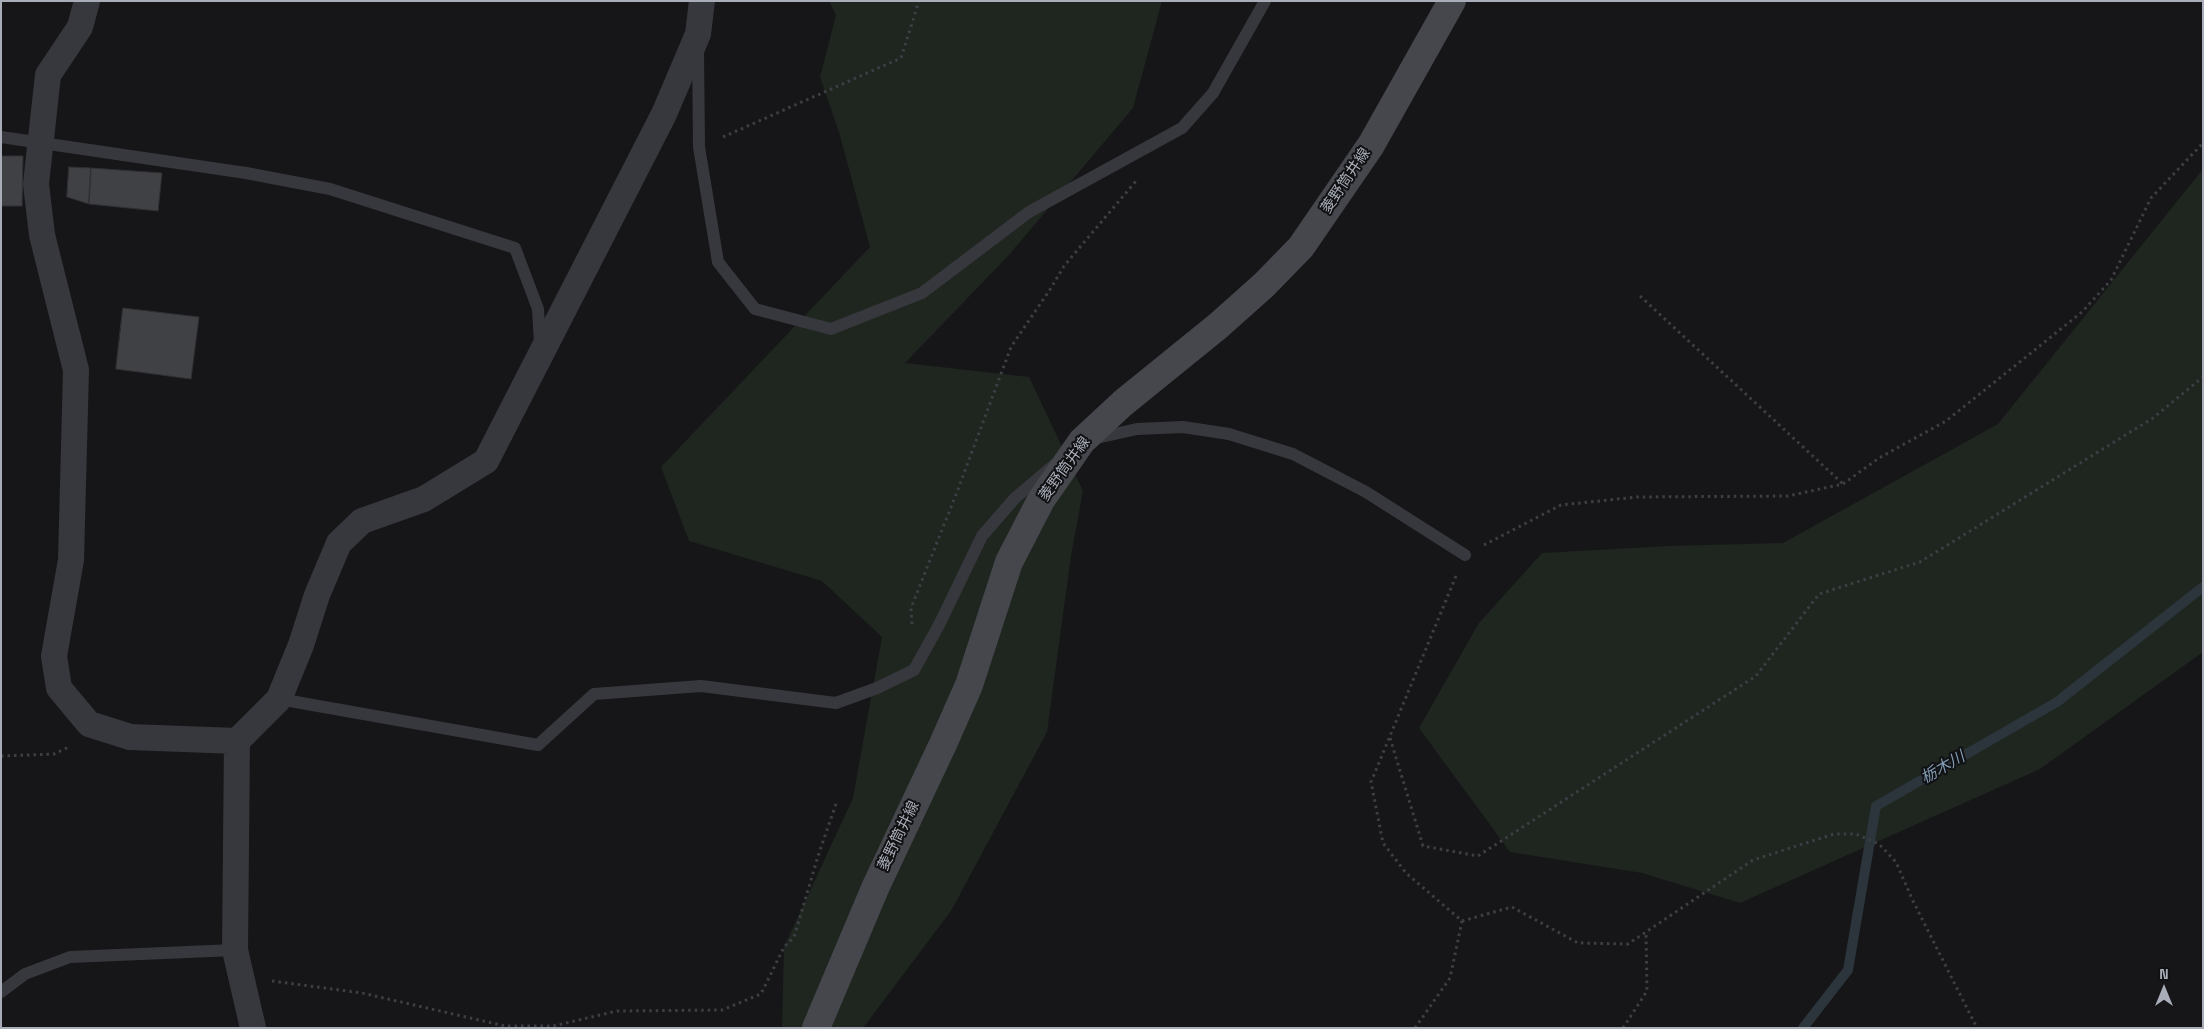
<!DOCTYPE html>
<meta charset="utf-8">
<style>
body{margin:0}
#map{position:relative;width:2204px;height:1029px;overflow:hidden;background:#161618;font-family:"Space Grotesk",sans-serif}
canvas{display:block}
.frame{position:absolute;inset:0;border:2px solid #a8adb8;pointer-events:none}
.north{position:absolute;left:2139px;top:964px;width:50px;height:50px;-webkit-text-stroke:4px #111113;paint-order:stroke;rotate:0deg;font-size:14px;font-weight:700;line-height:20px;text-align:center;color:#a8adb8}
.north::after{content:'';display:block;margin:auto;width:18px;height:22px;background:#a8adb8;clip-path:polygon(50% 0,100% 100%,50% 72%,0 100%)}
</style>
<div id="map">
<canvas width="2204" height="1029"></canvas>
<div class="frame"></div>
<div class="north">N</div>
</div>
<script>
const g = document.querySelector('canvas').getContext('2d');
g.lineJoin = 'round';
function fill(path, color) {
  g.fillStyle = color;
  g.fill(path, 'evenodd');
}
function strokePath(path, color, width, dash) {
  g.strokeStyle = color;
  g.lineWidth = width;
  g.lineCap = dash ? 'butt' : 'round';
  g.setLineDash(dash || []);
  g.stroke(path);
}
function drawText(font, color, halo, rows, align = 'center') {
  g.font = font + ' "Space Grotesk","Noto Sans JP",sans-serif';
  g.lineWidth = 4;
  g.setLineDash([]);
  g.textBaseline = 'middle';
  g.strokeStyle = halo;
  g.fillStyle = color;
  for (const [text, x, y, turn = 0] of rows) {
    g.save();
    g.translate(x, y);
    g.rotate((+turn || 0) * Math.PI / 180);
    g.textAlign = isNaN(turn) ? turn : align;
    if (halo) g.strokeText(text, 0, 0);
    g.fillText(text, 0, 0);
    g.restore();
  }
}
fill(new Path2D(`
 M 829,1 L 1162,1 L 1133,108 L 1008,256 L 905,363 L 1029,377 L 1083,491 L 1071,556 L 1047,732 L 951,911 L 863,1028 L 782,1028 L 784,947 L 853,798 L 882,637 L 822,581 L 689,541 L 661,467 L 870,247 L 839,132 L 820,77 L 836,15 Z
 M 2203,169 L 2203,652 L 2040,769 L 1740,903 L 1642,873 L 1510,852 L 1419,728 L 1479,623 L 1542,553 L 1668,546 L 1783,543 L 1998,424 Z`), '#1e261f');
strokePath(new Path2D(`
 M 1803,1028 L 1848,970 L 1876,806 L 2057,702 L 2203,587`), '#2c353c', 10);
const building = new Path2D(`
 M 1,156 L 23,156 L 22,206 L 1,206 Z
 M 69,167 L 91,168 L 89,204 L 67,197 Z
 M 91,168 L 162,173 L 158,211 L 89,204 Z
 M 123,308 L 199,317 L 191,379 L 116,369 Z`);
fill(building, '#404145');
strokePath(building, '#303034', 1);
strokePath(new Path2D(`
 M 723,137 L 901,58 L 919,1
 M 1640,296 L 1843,484
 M 1484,545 L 1561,505 L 1637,497 L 1788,496 L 1843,484 L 1879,458 L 1946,421 L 2082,312 L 2111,280 L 2151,198 L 2203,143
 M 1456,576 L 1371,782 L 1383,843 L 1406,873 L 1462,921
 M 912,624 L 911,608 L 957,492 L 1011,347 L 1051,288 L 1064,266 L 1136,181
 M 1390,738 L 1423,846 L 1478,856 L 1756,676 L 1819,594 L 1920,562 L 2153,418 L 2203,377
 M 1,756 L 54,754 L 69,747
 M 1462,921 L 1512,907 L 1578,943 L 1628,944 L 1753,860 L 1834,834 L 1856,834 L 1879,844 L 1896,862 L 1913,901 L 1977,1028
 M 272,981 L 362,993 L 505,1026 L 553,1026 L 617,1011 L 722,1010 L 761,994 L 784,947 L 794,937 L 819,853 L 836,804
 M 1415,1028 L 1450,978 L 1462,921
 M 1623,1028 L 1647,991 L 1646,933`), '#3d3f44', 3, [2.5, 4]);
strokePath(new Path2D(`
 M 698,51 L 699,147 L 718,262 L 755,309 L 831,329 L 922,293 L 1029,212 L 1182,128 L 1213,93 L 1265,1
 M 1,137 L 246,173 L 330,189 L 515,248 L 538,309 L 540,344
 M 1092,439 L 1137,429 L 1183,427 L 1229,434 L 1293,454 L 1366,492 L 1465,555
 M 279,699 L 538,745 L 594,694 L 701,686 L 836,703 L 877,688 L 914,670 L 939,625 L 982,536 L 1015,498 L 1054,465
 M 1,992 L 25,974 L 70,957 L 235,950`), '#37383d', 12);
strokePath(new Path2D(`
 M 87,1 L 80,27 L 48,75 L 36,184 L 42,235 L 76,370 L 71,560 L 54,656 L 59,688 L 89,724 L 130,737 L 237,741
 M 253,1028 L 235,950 L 237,741 L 279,699 L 301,645 L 317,595 L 339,543 L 362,521 L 424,499 L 486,461 L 664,114 L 698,34 L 702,1`), '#37383d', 26);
strokePath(new Path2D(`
 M 816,1028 L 876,886 L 943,744 L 969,685 L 1009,562 L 1041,500 L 1082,441 L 1123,403 L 1218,326 L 1264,285 L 1301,247 L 1371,145 L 1452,1`), '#45474d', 28);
drawText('15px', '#a8adb8', '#111113', [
 ["菱野筒井線",1346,181,-56],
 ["菱野筒井線",1065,469,-54],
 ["菱野筒井線",899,836,-64]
]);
drawText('italic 16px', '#7f9bb3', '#111113', [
 ["栃木川",1943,768,-30]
]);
</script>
